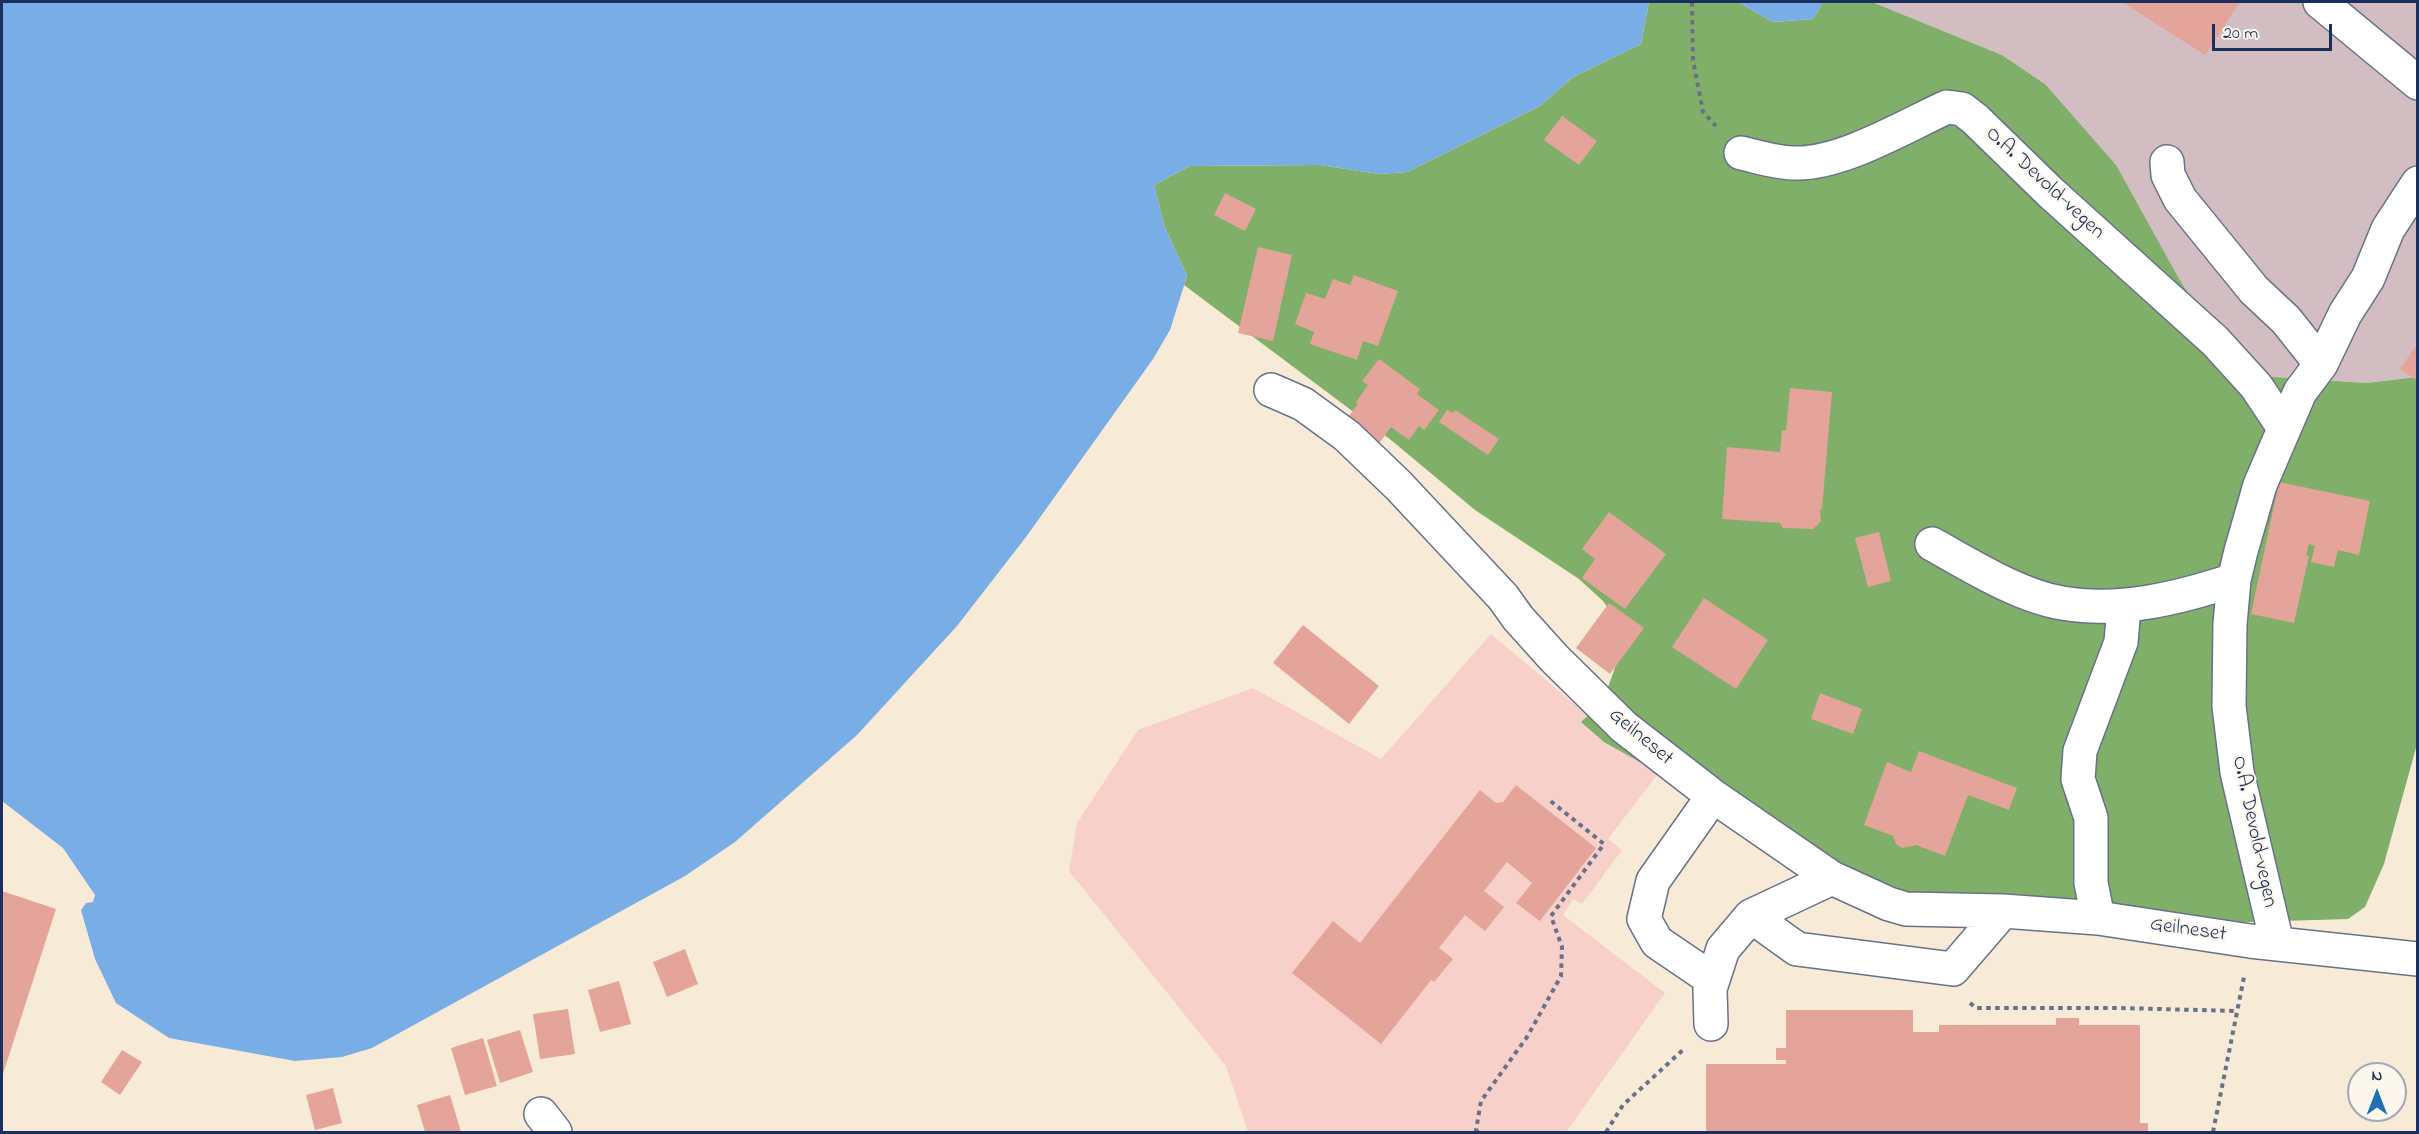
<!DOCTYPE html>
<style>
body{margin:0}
#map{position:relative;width:2419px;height:1134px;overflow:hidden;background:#f7ebd7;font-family:"Indie Flower",sans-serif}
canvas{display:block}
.frame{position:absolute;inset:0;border:3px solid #1b2f5e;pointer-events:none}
.north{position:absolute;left:2347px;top:1062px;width:60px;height:60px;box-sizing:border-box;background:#fbf7ec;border:2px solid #a1a7b3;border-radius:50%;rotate:0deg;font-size:16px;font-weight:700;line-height:24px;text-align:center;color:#1b2f5e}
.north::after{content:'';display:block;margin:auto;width:21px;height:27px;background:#1f6fb2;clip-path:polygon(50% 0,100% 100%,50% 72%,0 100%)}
.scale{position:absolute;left:2212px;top:24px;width:120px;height:27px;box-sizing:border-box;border:3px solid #1b2f5e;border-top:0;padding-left:8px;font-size:18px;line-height:21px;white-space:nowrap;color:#1b2f5e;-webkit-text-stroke:4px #fbf7ec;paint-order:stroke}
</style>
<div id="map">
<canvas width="2419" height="1134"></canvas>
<div class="frame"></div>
<div class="north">N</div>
<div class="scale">20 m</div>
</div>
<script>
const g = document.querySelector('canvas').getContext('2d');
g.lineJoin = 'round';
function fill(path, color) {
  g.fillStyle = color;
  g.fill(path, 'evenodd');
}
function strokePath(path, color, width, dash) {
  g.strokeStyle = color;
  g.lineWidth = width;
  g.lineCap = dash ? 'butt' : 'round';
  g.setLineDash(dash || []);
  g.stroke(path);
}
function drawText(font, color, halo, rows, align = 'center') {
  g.font = font + ' "Indie Flower",sans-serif';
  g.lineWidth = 4.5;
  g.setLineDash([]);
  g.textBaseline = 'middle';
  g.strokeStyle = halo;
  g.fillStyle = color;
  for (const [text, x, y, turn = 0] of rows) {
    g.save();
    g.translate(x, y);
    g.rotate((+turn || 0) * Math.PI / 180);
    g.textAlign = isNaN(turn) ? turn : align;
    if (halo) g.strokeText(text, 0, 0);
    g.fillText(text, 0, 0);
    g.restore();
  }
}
fill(new Path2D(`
 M 1491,634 L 1658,774 L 1608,839 L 1622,850 L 1582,904 L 1573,899 L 1563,915 L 1665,993 L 1566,1132 L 1248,1132 L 1226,1066 L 1069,871 L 1077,823 L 1138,730 L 1253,688 L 1381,759 Z`), '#f7d0ca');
fill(new Path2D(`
 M 1872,2 L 2417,2 L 2417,377 L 2367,383 L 2259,376 L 2211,329 L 2178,277 L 2045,84 L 2002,55 Z`), '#d2bec2');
fill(new Path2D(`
 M 1649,2 L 1738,2 L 1773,22 L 1813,19 L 1823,2 L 1872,2 L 2002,55 L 2045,84 L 2116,165 L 2178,277 L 2211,329 L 2259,376 L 2367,383 L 2417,377 L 2417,744 L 2384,864 L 2365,907 L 2348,919 L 2147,925 L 1895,905 L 1604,742 L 1581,722 L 1603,701 L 1621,651 L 1621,626 L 1603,601 L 1579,579 L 1475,510 L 1391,440 L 1184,285 L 1187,276 L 1164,225 L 1154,185 L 1190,166 L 1320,165 L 1379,174 L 1407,172 L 1540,106 L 1573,77 L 1641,44 Z`), '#7faf68');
fill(new Path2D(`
 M 2,2 L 1649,2 L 1641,44 L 1573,77 L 1540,106 L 1407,172 L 1379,174 L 1320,165 L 1190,166 L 1154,185 L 1164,225 L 1187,276 L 1170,330 L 1153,359 L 1026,537 L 957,626 L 857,735 L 735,842 L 685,876 L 372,1048 L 342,1057 L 295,1061 L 169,1038 L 116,1003 L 95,959 L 81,910 L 86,903 L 93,902 L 95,895 L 63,848 L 2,801 Z
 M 1738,2 L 1823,2 L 1813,19 L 1773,22 Z`), '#79ade6');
fill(new Path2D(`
 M 2122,2 L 2240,2 L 2205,55 Z
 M 1562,116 L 1597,141 L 1579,165 L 1544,140 Z
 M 1225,193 L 1256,209 L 1245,231 L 1214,215 Z
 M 1258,247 L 1292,255 L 1273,341 L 1238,333 Z
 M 1354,275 L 1398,291 L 1378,346 L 1363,341 L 1357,360 L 1310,344 L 1314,332 L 1295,324 L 1306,293 L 1325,299 L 1333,279 L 1350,285 Z
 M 2418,343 L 2418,381 L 2400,369 Z
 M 1379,359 L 1420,389 L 1417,394 L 1439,410 L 1424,430 L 1419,426 L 1409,440 L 1391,427 L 1378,445 L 1349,416 L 1358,404 L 1356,402 L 1368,385 L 1362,381 Z
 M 1790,388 L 1832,392 L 1822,509 L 1820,509 L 1821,521 L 1813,529 L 1783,528 L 1780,523 L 1722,519 L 1727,447 L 1780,452 L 1782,430 L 1786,431 Z
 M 1447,410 L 1453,413 L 1455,410 L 1499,439 L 1488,455 L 1439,422 Z
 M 2279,482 L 2370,501 L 2359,555 L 2338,550 L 2334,567 L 2311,562 L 2315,546 L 2309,544 L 2306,555 L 2309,556 L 2294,623 L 2251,614 Z
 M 1609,512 L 1666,554 L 1625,609 L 1582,578 L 1595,559 L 1582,549 Z
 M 1879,532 L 1891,581 L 1868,587 L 1855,538 Z
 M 1704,598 L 1768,640 L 1736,689 L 1672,647 Z
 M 1609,603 L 1644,628 L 1610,674 L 1576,648 Z
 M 1303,625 L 1379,686 L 1349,724 L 1273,663 Z
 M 1820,693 L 1862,709 L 1853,734 L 1811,719 Z
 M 1919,751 L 2017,788 L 2009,810 L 1968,795 L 1945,856 L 1916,845 L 1902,848 L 1896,844 L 1893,836 L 1864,825 L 1887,762 L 1911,772 Z
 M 1516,785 L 1596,848 L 1540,921 L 1516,903 L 1532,883 L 1507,862 L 1484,891 L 1504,907 L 1485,931 L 1465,915 L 1439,948 L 1453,959 L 1434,982 L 1431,980 L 1381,1044 L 1292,973 L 1333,921 L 1360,943 L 1480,790 L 1496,803 L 1503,802 Z
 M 2,891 L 56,909 L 2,1077 Z
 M 685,949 L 698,984 L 667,997 L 653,962 Z
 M 619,981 L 631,1024 L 600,1032 L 588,990 Z
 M 568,1009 L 575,1054 L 540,1059 L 533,1014 Z
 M 1786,1010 L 1913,1010 L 1913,1032 L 1939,1032 L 1939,1025 L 2056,1025 L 2056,1018 L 2079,1018 L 2079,1025 L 2140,1025 L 2140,1123 L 2148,1123 L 2148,1132 L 1706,1132 L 1706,1064 L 1786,1064 L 1786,1060 L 1776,1060 L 1776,1048 L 1786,1048 Z
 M 520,1030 L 533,1072 L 500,1083 L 487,1040 Z
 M 483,1038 L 497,1086 L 465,1095 L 451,1048 Z
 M 122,1050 L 142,1062 L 120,1095 L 101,1082 Z
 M 333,1088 L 342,1123 L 315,1130 L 306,1095 Z
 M 450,1095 L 461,1132 L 425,1132 L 417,1105 Z`), '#e5a499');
const minor = new Path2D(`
 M 2320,2 L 2418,83
 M 1741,153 C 1759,157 1777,163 1796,163 C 1842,164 1905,126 1947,107 L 1962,109 L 1975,119 L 2050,192 L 2215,341 L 2256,386 L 2284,428
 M 2167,162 L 2168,175 L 2180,199 L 2254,290 L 2286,320 L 2321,364 L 2300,392 L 2260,485 L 2241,551 L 2234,580 L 2230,624 L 2229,706 L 2237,772 L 2277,943
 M 2321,364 L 2345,314 L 2368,278 L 2388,229 L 2418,183
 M 1271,390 L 1303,404 L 1347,436 L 1399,486 L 1503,597 L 1518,618 L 1554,658 L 1624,727 L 1713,796 L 1832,878 L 1889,904 L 1906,909 L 2003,911 L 2098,918 L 2250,941 L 2418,959
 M 1932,544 C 1970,565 2019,596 2062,603 C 2120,613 2179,598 2234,580
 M 1713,796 L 1653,881 L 1644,919 L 1657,942 L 1713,980
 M 1751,916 L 1797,949 L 1953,969 L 2003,911
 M 2098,918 L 2091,883 L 2091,818 L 2078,779 L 2080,751 L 2121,642 L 2124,607
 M 1711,1024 L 1710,989 L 1723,949 L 1751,916 L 1832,878
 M 541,1114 L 555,1132`);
strokePath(minor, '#687188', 36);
strokePath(new Path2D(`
 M 1692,2 L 1693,60 L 1703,112 L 1716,126
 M 1970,1003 L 1976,1008 L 2119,1008 L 2238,1011
 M 1478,1132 L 1476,1130 L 1481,1101 L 1527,1037 L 1561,976 L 1562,947 L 1551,916 L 1604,844 L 1548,799
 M 1606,1132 L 1623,1105 L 1685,1048
 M 2213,1132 L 2244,977`), '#687188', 4, [4.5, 4.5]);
strokePath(minor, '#fff', 33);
drawText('21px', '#1b2f5e', '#fbf7ec', [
 ["O.A. Devold-vegen",2044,184,43],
 ["Geilneset",1640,738,40],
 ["O.A. Devold-vegen",2253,832,78],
 ["Geilneset",2188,931,8]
]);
</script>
